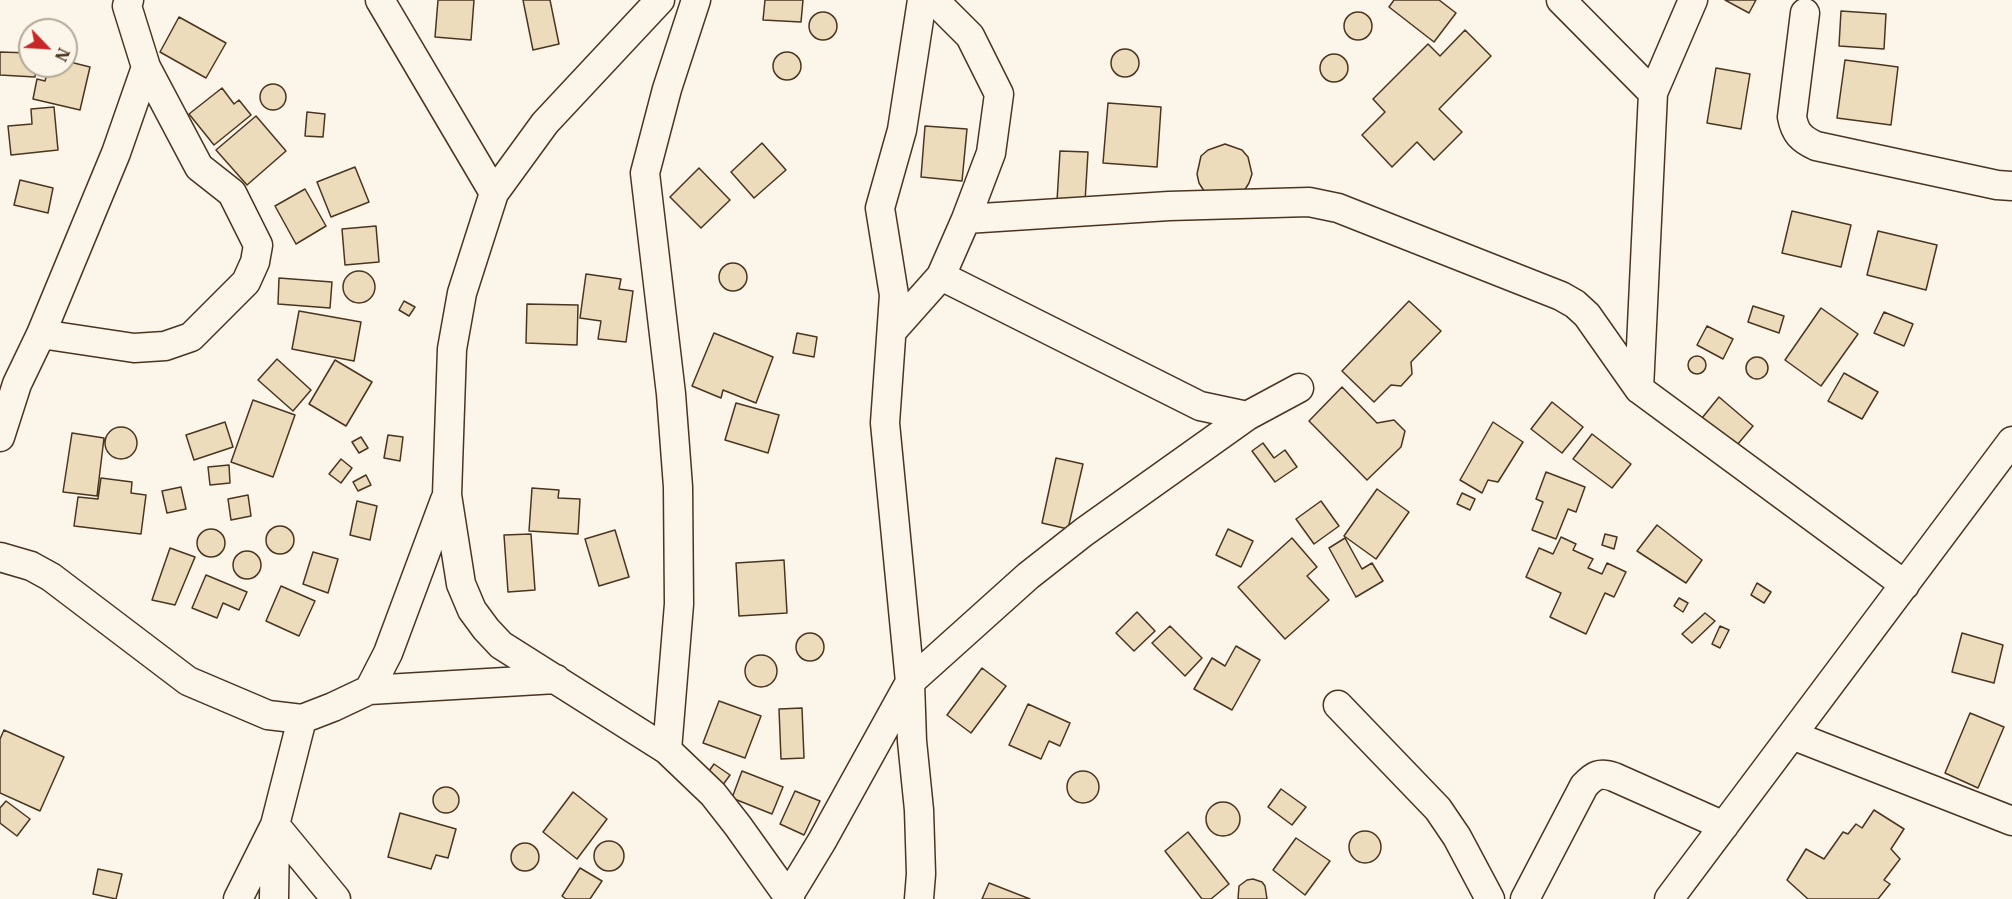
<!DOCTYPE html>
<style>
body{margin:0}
#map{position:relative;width:2012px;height:899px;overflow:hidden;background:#fbf6e9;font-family:"IBM Plex Serif",serif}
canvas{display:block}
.north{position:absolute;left:18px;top:18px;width:60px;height:60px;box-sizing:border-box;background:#fbf6e9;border:2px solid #b4a999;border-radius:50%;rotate:115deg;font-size:16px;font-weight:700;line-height:24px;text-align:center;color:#4a3520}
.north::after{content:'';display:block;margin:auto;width:21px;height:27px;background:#c62828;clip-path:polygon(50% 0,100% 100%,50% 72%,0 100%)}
</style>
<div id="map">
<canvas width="2012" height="899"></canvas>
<div class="north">N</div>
</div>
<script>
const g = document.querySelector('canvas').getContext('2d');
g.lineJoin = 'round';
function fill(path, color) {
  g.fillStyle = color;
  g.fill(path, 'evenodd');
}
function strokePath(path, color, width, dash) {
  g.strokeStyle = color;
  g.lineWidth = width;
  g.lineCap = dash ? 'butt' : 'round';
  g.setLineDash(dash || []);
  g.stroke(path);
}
const building = new Path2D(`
 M 438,0 L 474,0 L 471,40 L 435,37 Z
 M 523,0 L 550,0 L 559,44 L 533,50 Z
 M 765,0 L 803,0 L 801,22 L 763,20 Z
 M 1394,0 L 1439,0 L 1456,13 L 1434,42 L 1389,7 Z
 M 1725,0 L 1756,0 L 1749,13 Z
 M 1841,11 L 1886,14 L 1884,49 L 1839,46 Z
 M1344 26a14 14 0 1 1 28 0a14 14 0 1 1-28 0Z
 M809 26a14 14 0 1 1 28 0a14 14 0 1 1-28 0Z
 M 179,17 L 226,43 L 206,78 L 160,52 Z
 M 1465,30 L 1491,56 L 1439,109 L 1462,132 L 1434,160 L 1417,142 L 1392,167 L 1362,135 L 1385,112 L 1373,99 L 1428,44 L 1440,56 Z
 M1111 63a14 14 0 1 1 28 0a14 14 0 1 1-28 0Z
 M 0,52 L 30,53 L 30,66 L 36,66 L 35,77 L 0,75 Z
 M773 66a14 14 0 1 1 28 0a14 14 0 1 1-28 0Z
 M1320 68a14 14 0 1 1 28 0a14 14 0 1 1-28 0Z
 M 1845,60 L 1898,67 L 1891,125 L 1837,118 Z
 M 66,61 L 90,67 L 80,110 L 33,99 L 37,79 L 45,81 L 49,66 L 66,66 Z
 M 1716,68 L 1750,74 L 1741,129 L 1707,123 Z
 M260 97a13 13 0 1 1 26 0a13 13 0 1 1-26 0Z
 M 222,88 L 234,104 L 239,100 L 251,115 L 214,145 L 189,114 Z
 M 1108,103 L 1161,107 L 1157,167 L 1103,163 Z
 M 54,107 L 58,150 L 11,155 L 8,126 L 32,124 L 31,109 Z
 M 307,112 L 325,114 L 323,137 L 305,136 Z
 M 256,116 L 286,151 L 247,185 L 216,150 Z
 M 925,126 L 967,129 L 962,181 L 921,177 Z
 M 762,143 L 786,170 L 754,198 L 731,172 Z
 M 1225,144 L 1242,150 L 1248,157 L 1252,174 L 1249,183 L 1244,191 L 1204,191 L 1199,183 L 1197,174 L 1201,156 L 1208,150 Z
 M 1060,151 L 1088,152 L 1085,202 L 1057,201 Z
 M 355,167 L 369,202 L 331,217 L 317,182 Z
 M 699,168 L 730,200 L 701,228 L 670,197 Z
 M 20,180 L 53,188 L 48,213 L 14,205 Z
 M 305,189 L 326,226 L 296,244 L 275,206 Z
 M 1792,211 L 1851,225 L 1841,267 L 1782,253 Z
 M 376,226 L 379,262 L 345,265 L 342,229 Z
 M 1878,231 L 1937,245 L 1926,290 L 1867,275 Z
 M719 277a14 14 0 1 1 28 0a14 14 0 1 1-28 0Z
 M343 287a16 16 0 1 1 32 0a16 16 0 1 1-32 0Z
 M 586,274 L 621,279 L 619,289 L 633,291 L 626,342 L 598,339 L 601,321 L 580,318 Z
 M 279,278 L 332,282 L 330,308 L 278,304 Z
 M 404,301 L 415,307 L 409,316 L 399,310 Z
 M 1409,301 L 1441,331 L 1411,362 L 1412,374 L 1401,386 L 1391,385 L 1374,402 L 1342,371 Z
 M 527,304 L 578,305 L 577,345 L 526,343 Z
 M 1753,306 L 1784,316 L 1779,333 L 1748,322 Z
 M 1821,308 L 1858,334 L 1821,386 L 1785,360 Z
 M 299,311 L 361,322 L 354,361 L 292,349 Z
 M 1884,312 L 1913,324 L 1904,346 L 1874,333 Z
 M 1707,326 L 1733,339 L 1723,359 L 1697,345 Z
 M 714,333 L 773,357 L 756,403 L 723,390 L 721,398 L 692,386 Z
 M 797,333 L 817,337 L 814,357 L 793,353 Z
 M1688 365a9 9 0 1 1 18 0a9 9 0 1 1-18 0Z
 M1746 368a11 11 0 1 1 22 0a11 11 0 1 1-22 0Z
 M 277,359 L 311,390 L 293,411 L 258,380 Z
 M 335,360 L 372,382 L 346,426 L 309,404 Z
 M 1844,373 L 1878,392 L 1862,419 L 1828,401 Z
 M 1342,387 L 1377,423 L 1394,420 L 1405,431 L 1401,447 L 1367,480 L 1309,421 Z
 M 1719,397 L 1753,426 L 1732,451 L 1698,423 Z
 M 253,400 L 295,415 L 273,477 L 231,462 Z
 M 1552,402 L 1583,427 L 1562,453 L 1531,429 Z
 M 736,403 L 779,415 L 768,453 L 725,440 Z
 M 225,422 L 233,447 L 194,460 L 186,435 Z
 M 1493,422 L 1523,442 L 1498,482 L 1488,480 L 1482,493 L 1460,480 Z
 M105 443a16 16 0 1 1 32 0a16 16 0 1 1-32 0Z
 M 72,433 L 104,438 L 97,496 L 63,492 Z
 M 1592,434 L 1631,464 L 1612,488 L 1573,459 Z
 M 388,435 L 403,437 L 400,461 L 384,458 Z
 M 361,437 L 368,448 L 359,453 L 352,442 Z
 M 1263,443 L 1274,458 L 1285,450 L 1297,467 L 1275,482 L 1252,451 Z
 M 1056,458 L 1083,464 L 1068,529 L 1042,523 Z
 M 341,459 L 352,468 L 341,483 L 329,474 Z
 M 229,465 L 230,483 L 210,485 L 208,467 Z
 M 1546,472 L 1585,487 L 1576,512 L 1568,509 L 1556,539 L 1532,530 L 1543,502 L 1536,499 Z
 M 366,475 L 371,485 L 358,491 L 353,482 Z
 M 101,478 L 132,482 L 131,493 L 146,495 L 141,534 L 74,526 L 78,497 L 98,499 Z
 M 181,487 L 186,509 L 167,513 L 162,491 Z
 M 532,488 L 559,490 L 558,498 L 580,499 L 578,534 L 529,531 Z
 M 1377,489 L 1409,512 L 1376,559 L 1344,536 Z
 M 1462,493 L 1475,499 L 1470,510 L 1457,504 Z
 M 248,495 L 251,516 L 231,520 L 228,499 Z
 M 357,501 L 377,506 L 370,540 L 350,535 Z
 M 1321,501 L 1339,526 L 1314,544 L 1296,519 Z
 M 1657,525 L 1702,560 L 1686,583 L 1637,551 Z
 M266 540a14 14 0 1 1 28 0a14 14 0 1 1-28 0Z
 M197 543a14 14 0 1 1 28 0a14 14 0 1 1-28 0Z
 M 1228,529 L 1253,541 L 1241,567 L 1216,555 Z
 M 615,530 L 629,577 L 599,586 L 585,539 Z
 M 531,534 L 535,590 L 508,592 L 504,535 Z
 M 1605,534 L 1617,537 L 1614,549 L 1602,545 Z
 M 1561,537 L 1576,544 L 1573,550 L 1593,559 L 1588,568 L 1602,574 L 1607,563 L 1626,572 L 1614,597 L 1605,593 L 1586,634 L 1550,617 L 1561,593 L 1526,577 L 1539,548 L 1553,554 Z
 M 1292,538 L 1317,567 L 1307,576 L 1329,600 L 1285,639 L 1238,587 Z
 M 1345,538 L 1362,569 L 1372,563 L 1383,581 L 1356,597 L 1329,548 Z
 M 170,548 L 195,557 L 175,605 L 152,600 Z
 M233 565a14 14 0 1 1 28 0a14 14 0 1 1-28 0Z
 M 313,552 L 338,559 L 328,593 L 303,584 Z
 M 784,560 L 787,613 L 739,616 L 736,563 Z
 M 206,575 L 247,592 L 239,610 L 223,603 L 217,618 L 192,608 Z
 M 1757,583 L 1771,592 L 1764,603 L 1751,595 Z
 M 281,586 L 315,601 L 299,636 L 266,621 Z
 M 1679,598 L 1688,603 L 1683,612 L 1674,606 Z
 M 1137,612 L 1155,631 L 1134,651 L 1116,633 Z
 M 1705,613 L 1715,621 L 1692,643 L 1682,634 Z
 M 1170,626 L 1202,658 L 1185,676 L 1152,643 Z
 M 1720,626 L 1729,630 L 1720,648 L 1712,644 Z
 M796 647a14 14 0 1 1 28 0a14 14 0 1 1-28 0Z
 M 1962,633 L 2003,645 L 1994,683 L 1952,672 Z
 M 1236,646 L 1260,660 L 1232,710 L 1194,689 L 1212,658 L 1225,666 Z
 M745 671a16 16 0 1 1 32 0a16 16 0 1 1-32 0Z
 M 982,668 L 1006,686 L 971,733 L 947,715 Z
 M 719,701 L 761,716 L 745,758 L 703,743 Z
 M 1028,704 L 1070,723 L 1060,746 L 1049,741 L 1041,759 L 1009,745 Z
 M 802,708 L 804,758 L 781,759 L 779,709 Z
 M 1970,713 L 2004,727 L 1978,788 L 1945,773 Z
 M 4,730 L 64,757 L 40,811 L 0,793 L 0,739 Z
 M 714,764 L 730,775 L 720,789 L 704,778 Z
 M1067 787a16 16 0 1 1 32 0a16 16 0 1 1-32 0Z
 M 742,771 L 783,787 L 772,814 L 732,798 Z
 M433 800a13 13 0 1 1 26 0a13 13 0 1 1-26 0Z
 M 1281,789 L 1306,807 L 1292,825 L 1268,807 Z
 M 795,791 L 820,801 L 804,835 L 780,824 Z
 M 573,792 L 607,819 L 577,859 L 543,832 Z
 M 6,801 L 30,819 L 17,836 L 0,823 L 0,808 Z
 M1206 819a17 17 0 1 1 34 0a17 17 0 1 1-34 0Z
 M 1874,810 L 1904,829 L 1891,849 L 1900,859 L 1884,880 L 1890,884 L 1878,899 L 1808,899 L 1787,880 L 1806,849 L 1824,859 L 1843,832 L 1848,834 L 1856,824 L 1862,828 Z
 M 400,813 L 456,829 L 448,858 L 436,855 L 431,869 L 388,857 Z
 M1349 847a16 16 0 1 1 32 0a16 16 0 1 1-32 0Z
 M 1188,832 L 1229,884 L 1211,899 L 1202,899 L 1165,851 Z
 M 1296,838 L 1330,861 L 1305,895 L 1273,870 Z
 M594 856a15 15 0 1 1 30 0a15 15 0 1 1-30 0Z
 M511 857a14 14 0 1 1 28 0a14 14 0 1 1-28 0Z
 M 580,868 L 602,881 L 590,899 L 566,899 L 562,896 Z
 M 98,869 L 122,874 L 116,899 L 93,894 Z
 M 1253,879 L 1262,882 L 1265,886 L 1267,899 L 1238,899 L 1239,886 L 1247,880 Z
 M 989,883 L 1030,899 L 982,899 Z`);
fill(building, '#ecdcbc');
strokePath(building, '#4a3520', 1.5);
const minor = new Path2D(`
 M 380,0 L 494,193
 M 660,0 L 545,123 L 494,193 L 462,293 L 452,349 L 447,495 L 461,584 L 472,610 L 486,629 L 501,645 L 667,750 L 713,794 L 738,826 L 790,899
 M 1561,0 L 1653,93
 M 1805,13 L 1792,117 C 1795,133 1801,139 1816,146 L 1997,185 L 2012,186
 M 966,219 L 1169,206 L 1309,202 L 1338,208 L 1561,296 L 1575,304 L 1587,315 L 1639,389 L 1905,585
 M 941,276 L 1200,406 L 1247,416
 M 893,330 L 941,276 L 966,219 L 991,153 L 999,94 L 970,36 L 934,0
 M 41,334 L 134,348 L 165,346 L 191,337 L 246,282 L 255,262 L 258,245 L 232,193 L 199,167 L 146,67
 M 1639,389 L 1653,93 L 1693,0
 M 0,437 L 17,384 L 41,334 L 116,153 L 146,67 L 127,6 L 129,0
 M 0,557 L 31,566 L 51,577 L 188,681 L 268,715 L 302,719 L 333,707 L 369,690 L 556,679
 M 369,690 L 388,653 L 445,500
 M 1338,705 L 1438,809 L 1457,837 L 1490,899
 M 1792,735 L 2012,821
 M 667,750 L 679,604 L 678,487 L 671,394 L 645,173 L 667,89 L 696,0
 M 275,825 L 336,899
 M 788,897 L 822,841 L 910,682 L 1028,576 L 1084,532 L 1247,416 L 1299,388
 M 238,899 L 275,825 L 302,719
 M 274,899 L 275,833
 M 919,899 L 921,874 L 919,810 L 912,741 L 910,682 L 885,423 L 894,295 L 880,208 L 902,130 L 922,0
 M 1525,899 L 1584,786 C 1594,775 1600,772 1614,777 L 1724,826
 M 1669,899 L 2012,441`);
strokePath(minor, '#4a3520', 31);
strokePath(minor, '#fbf6e9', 28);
</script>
